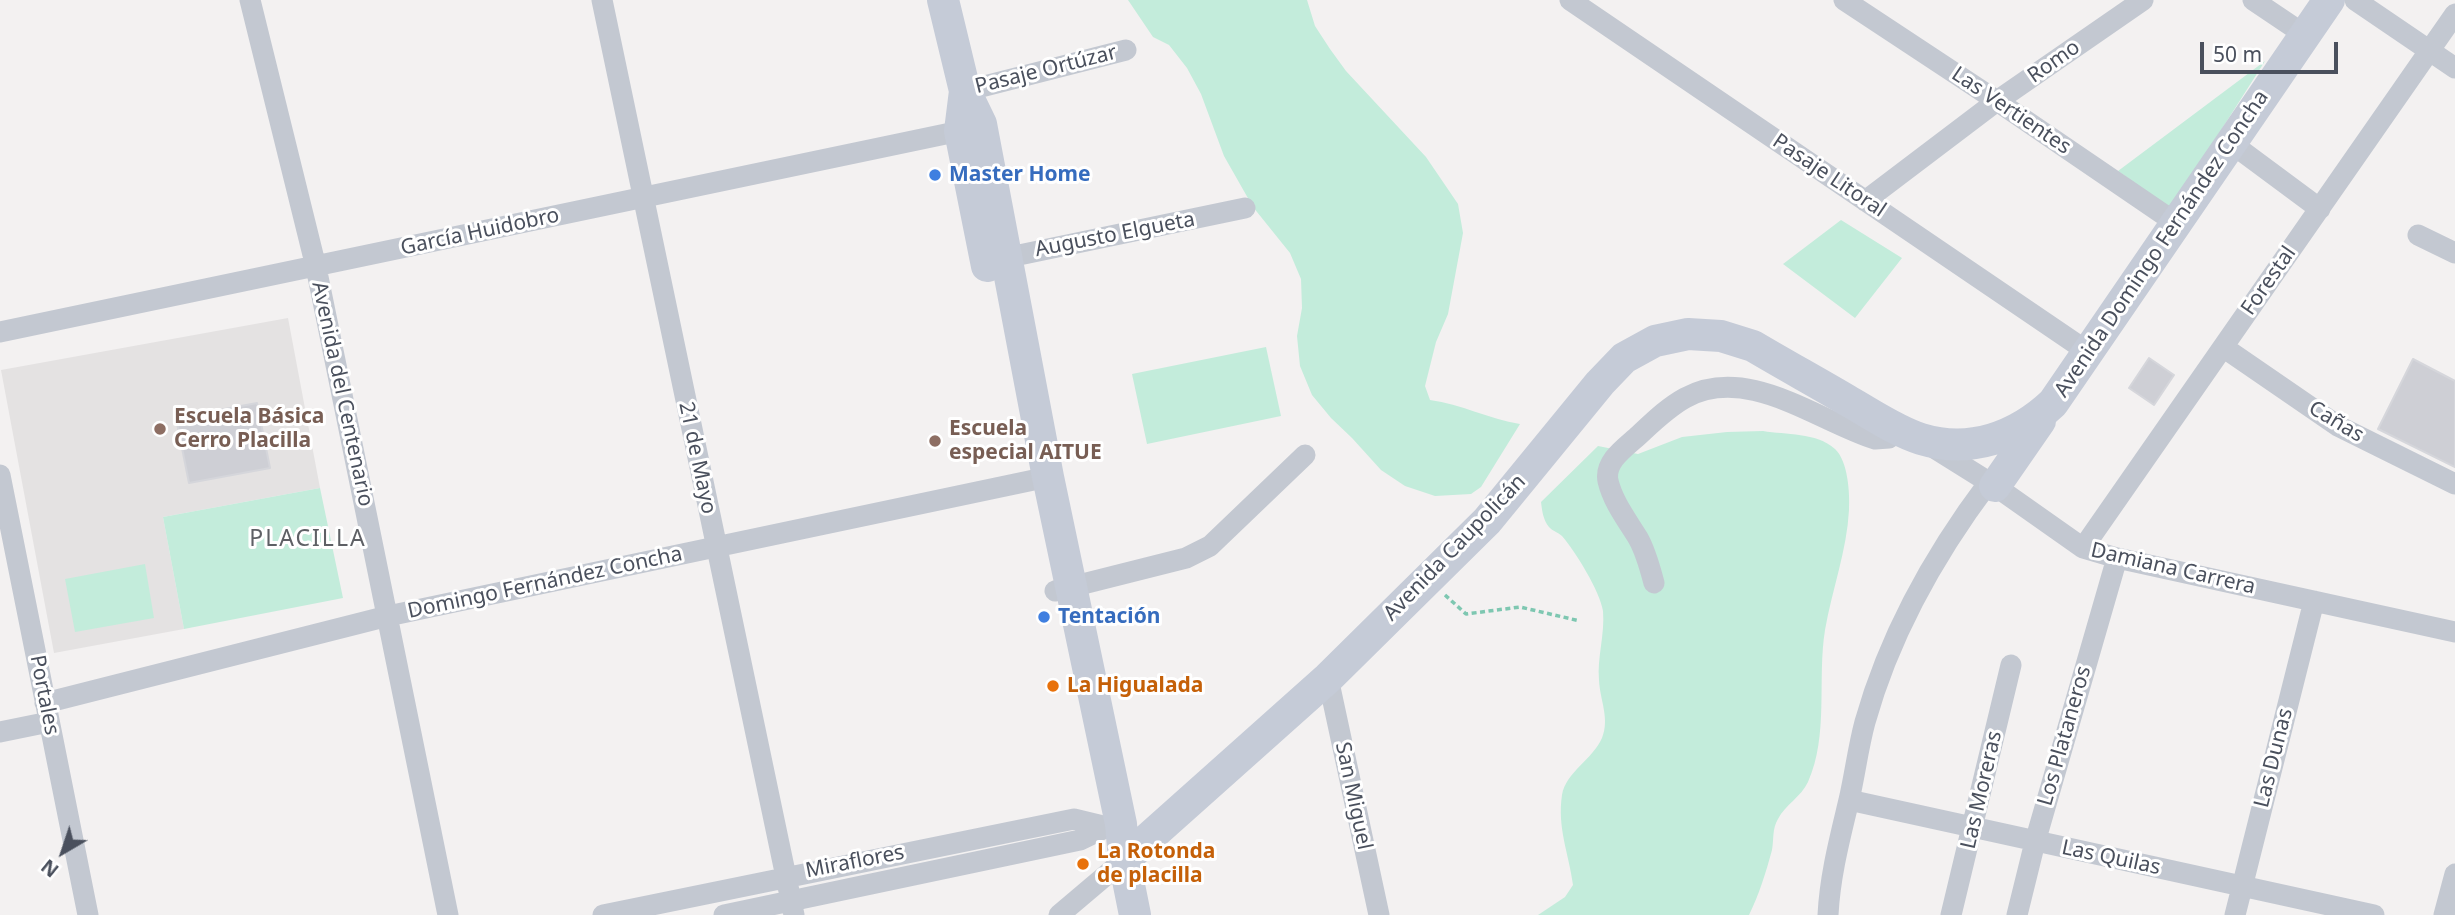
<!DOCTYPE html>
<meta charset="utf-8">
<style>
body{margin:0}
#map{position:relative;width:2455px;height:915px;overflow:hidden;background:#f3f1f1;font-family:"Noto Sans",sans-serif}
canvas{display:block}
.north{position:absolute;left:28px;top:817px;width:70px;height:70px;-webkit-text-stroke:5px #fff;paint-order:stroke;rotate:219deg;font-size:19px;font-weight:700;line-height:28px;text-align:center;color:#4a505d}
.north::after{content:'';display:block;margin:auto;width:24px;height:32px;background:#4a505d;clip-path:polygon(50% 0,100% 100%,50% 72%,0 100%)}
.scale{position:absolute;left:2200px;top:42px;width:138px;height:32px;box-sizing:border-box;border:4px solid #4a505d;border-top:0;padding-left:9px;font-size:21px;line-height:24px;white-space:nowrap;color:#4a505d;-webkit-text-stroke:5px #fff;paint-order:stroke}
</style>
<div id="map">
<canvas width="2455" height="915"></canvas>
<div class="north">N</div>
<div class="scale">50 m</div>
</div>
<script>
const g = document.querySelector('canvas').getContext('2d');
g.lineJoin = 'round';
function fill(path, color) {
  g.fillStyle = color;
  g.fill(path, 'evenodd');
}
function strokePath(path, color, width, dash) {
  g.strokeStyle = color;
  g.lineWidth = width;
  g.lineCap = dash ? 'butt' : 'round';
  g.setLineDash(dash || []);
  g.stroke(path);
}
function drawText(font, color, halo, rows, align = 'center') {
  g.font = font + ' "Noto Sans",sans-serif';
  g.lineWidth = 6;
  g.setLineDash([]);
  g.textBaseline = 'middle';
  g.strokeStyle = halo;
  g.fillStyle = color;
  for (const [text, x, y, turn = 0] of rows) {
    g.save();
    g.translate(x, y);
    g.rotate((+turn || 0) * Math.PI / 180);
    g.textAlign = isNaN(turn) ? turn : align;
    if (halo) g.strokeText(text, 0, 0);
    g.fillText(text, 0, 0);
    g.restore();
  }
}
fill(new Path2D(`
 M 288,318 L 320,488 L 163,517 L 184,629 L 54,653 L 1,370 Z`), '#e4e2e2');
fill(new Path2D(`
 M 1128,0 L 1307,0 L 1315,26 L 1330,49 L 1346,71 L 1426,157 L 1458,204 L 1463,233 L 1448,314 L 1436,342 L 1425,386 L 1430,400 C 1461,404 1489,419 1520,424 L 1481,487 L 1471,494 L 1435,496 L 1405,486 L 1381,470 L 1352,438 L 1331,418 L 1312,395 L 1300,366 L 1297,336 L 1302,308 L 1301,279 L 1290,253 L 1253,207 L 1224,156 L 1201,94 L 1187,68 L 1169,45 L 1153,37 Z
 M 2265,61 L 2171,209 L 2118,171 Z
 M 1841,220 L 1902,258 L 1855,318 L 1783,264 Z
 M 1266,347 L 1281,416 L 1147,444 L 1132,374 Z
 M 1763,431 C 1786,435 1816,432 1835,449 C 1848,461 1850,493 1849,510 C 1847,550 1832,590 1825,630 C 1817,679 1829,735 1808,782 C 1801,797 1785,805 1778,819 C 1772,829 1774,839 1772,850 C 1766,872 1759,895 1749,915 L 1538,915 L 1565,897 L 1573,885 C 1569,854 1557,828 1562,795 C 1566,772 1593,759 1602,738 C 1610,718 1600,701 1599,680 C 1597,657 1605,635 1603,611 C 1600,591 1575,551 1562,536 C 1558,532 1552,531 1549,527 C 1543,520 1542,510 1541,502 L 1598,446 L 1638,454 L 1682,437 L 1727,432 Z
 M 320,488 L 343,598 L 184,629 L 163,517 Z
 M 145,564 L 154,618 L 75,632 L 65,579 Z`), '#c3ecdb');
const building = new Path2D(`
 M 2149,358 L 2174,375 L 2154,405 L 2129,388 Z
 M 2413,359 L 2455,381 L 2455,467 L 2378,429 Z
 M 257,403 L 270,468 L 189,483 L 176,418 Z`);
fill(building, '#cecfd5');
strokePath(building, '#d5d6db', 2);
strokePath(new Path2D(`
 M 1445,595 L 1466,614 L 1520,607 L 1580,621`), '#7ec7b1', 3.5, [5, 3.5]);
strokePath(new Path2D(`
 M 250,0 L 316,267 L 448,915
 M 602,0 L 794,915
 M 1570,0 L 2088,352
 M 1844,0 L 1997,101 L 2176,223
 M 2253,0 L 2305,35
 M 2355,0 L 2455,68
 M 965,91 L 1126,50
 M 2231,143 L 2320,209
 M 1865,201 L 1997,101 L 2143,0
 M 2418,235 L 2455,253
 M 995,260 L 1245,208
 M 0,332 L 960,131
 M 2223,347 L 2338,426 L 2455,484
 M 1931,446 L 1995,486 L 2083,548 L 2117,558 L 2455,632
 M 0,475 L 88,915
 M 2083,548 L 2455,14
 M 1654,583 C 1650,568 1646,552 1638,538 C 1627,520 1613,502 1608,481 C 1604,461 1626,447 1639,435 C 1653,422 1667,408 1685,398 C 1747,364 1816,420 1875,439 L 1889,438 L 1900,430
 M 1055,591 L 1186,558 L 1210,546 L 1305,455
 M 1328,678 L 1379,915
 M 45,703 L 388,616 L 1048,477
 M 0,732 L 49,722
 M 1849,800 L 2374,915
 M 603,915 L 1074,819 L 1107,827
 M 724,915 L 1080,840 L 1109,826
 M 1059,915 L 1124,860
 M 1828,915 C 1830,875 1840,838 1849,800 C 1855,774 1858,748 1865,722 C 1890,633 1934,555 1989,482
 M 1951,915 L 2011,665
 M 2017,915 L 2035,842 L 2117,558
 M 2235,915 L 2314,601
 M 2444,915 L 2455,874`), '#c3c8d1', 21);
strokePath(new Path2D(`
 M 943,0 L 965,91 L 981,124 L 1048,477 L 1121,824 L 1124,860 L 1135,915
 M 965,91 L 960,131 L 987,266
 M 1995,486 L 2040,421
 M 1124,860 L 1328,678 L 1487,521 L 1600,383 L 1624,358 L 1655,341 L 1688,334 L 1721,336 L 1753,346 C 1785,365 1818,383 1850,402 C 1873,415 1896,431 1921,439 C 1970,454 2017,437 2053,403 L 2329,0`), '#c5cbd7', 32);
for (const [x, y, r, color] of [
 [935,175,7,"#3f7fe0"],
 [160,429,7,"#8d6e63"],
 [935,441,7,"#8d6e63"],
 [1044,617,7,"#3f7fe0"],
 [1053,686,7,"#e8710a"],
 [1083,864,7,"#e8710a"]
]) {
  const dot = new Path2D();
  dot.arc(x, y, r, 0, 2 * Math.PI);
  g.fillStyle = color;
  g.fill(dot);
  strokePath(dot, '#fff', 2.5);
}
drawText('21px', '#4a505d', '#fff', [
 ["Romo",2054,62,-35],
 ["Pasaje Ortúzar",1046,70,-14],
 ["Las Vertientes",2011,111,34],
 ["Pasaje Litoral",1829,176,34],
 ["García Huidobro",480,232,-12],
 ["Augusto Elgueta",1115,235,-11],
 ["Avenida Domingo Fernández Concha",2162,244,-56],
 ["Forestal",2269,281,-55],
 ["Avenida del Centenario",342,394,78],
 ["Cañas",2336,422,31],
 ["21 de Mayo",697,458,78],
 ["Avenida Caupolicán",1455,548,-46],
 ["Damiana Carrera",2173,569,13],
 ["Domingo Fernández Concha",545,583,-12],
 ["Portales",44,695,79],
 ["Los Plataneros",2065,736,-74],
 ["Las Dunas",2274,758,-76],
 ["Las Moreras",1982,790,-77],
 ["San Miguel",1353,796,78],
 ["Las Quilas",2111,858,12],
 ["Miraflores",855,862,-11]
]);
drawText('bold 21px', '#366cbe', '#fff', [
 ["Master Home",949,175],
 ["Tentación",1058,617]
], 'left');
drawText('bold 21px', '#785e54', '#fff', [
 ["Escuela Básica",174,417],
 ["Cerro Placilla",174,441],
 ["Escuela",949,429],
 ["especial AITUE",949,453]
], 'left');
drawText('bold 21px', '#c56008', '#fff', [
 ["La Higualada",1067,686],
 ["La Rotonda",1097,852],
 ["de placilla",1097,876]
], 'left');
g.letterSpacing = '2px';
drawText('23px', '#5e6065', '#fff', [
 ["PLACILLA",308,539]
]);
g.letterSpacing = '0px';
</script>
